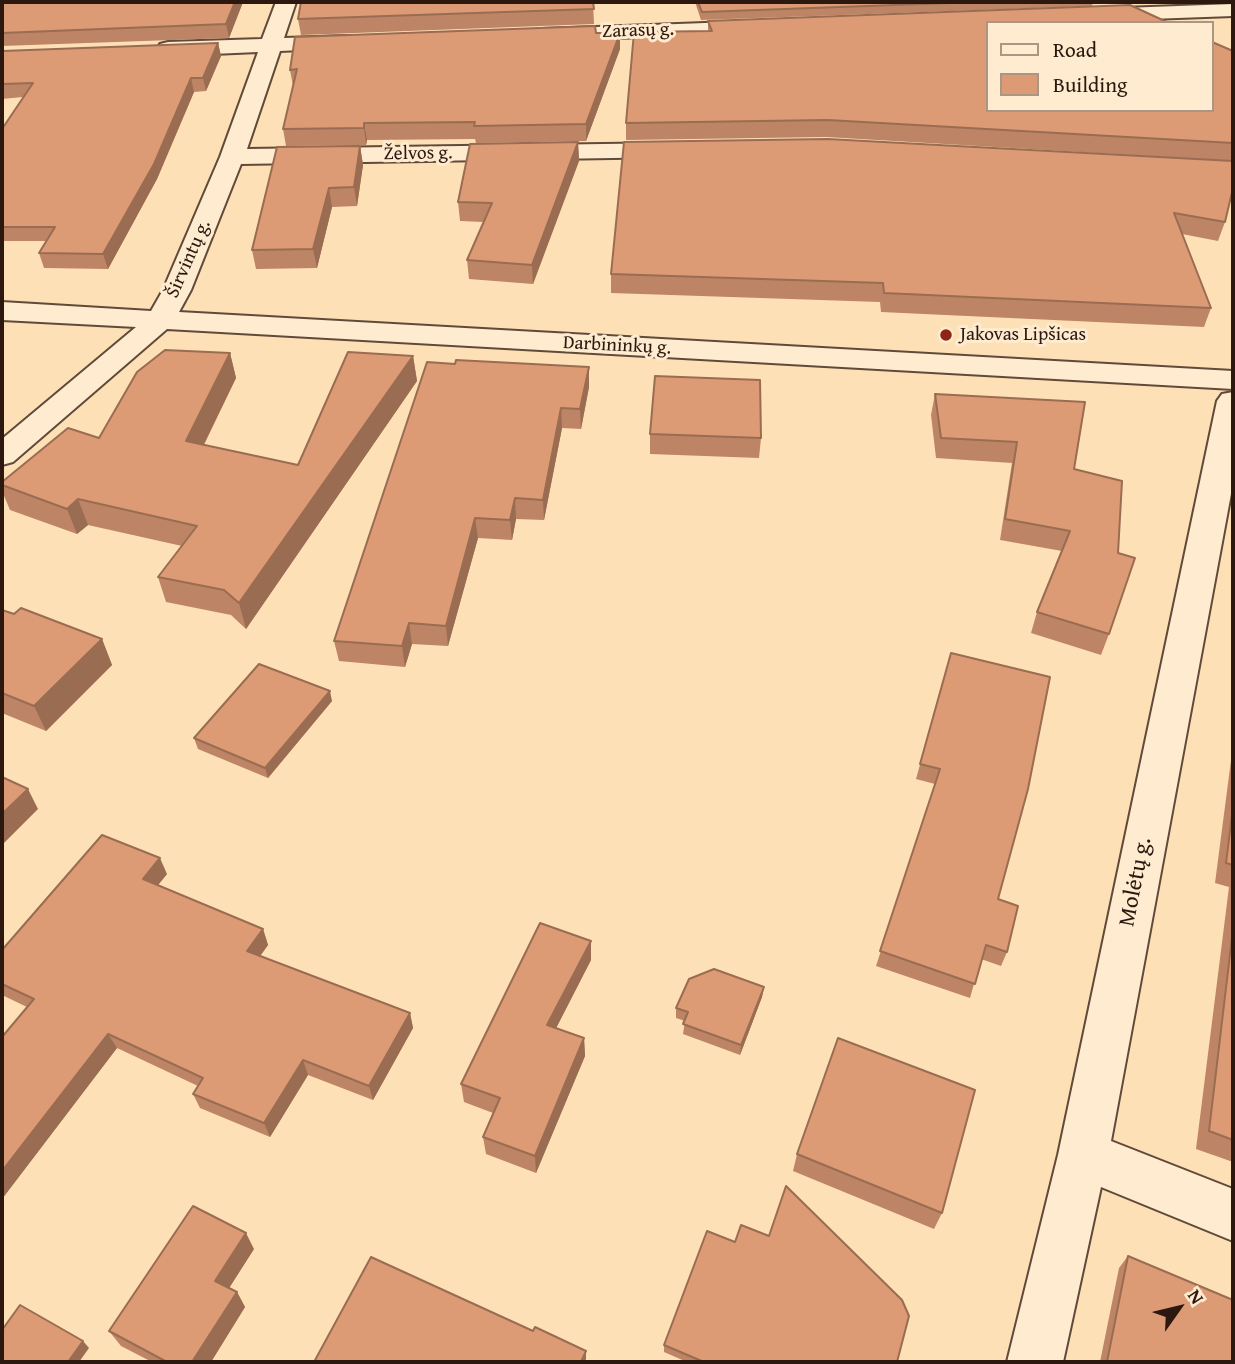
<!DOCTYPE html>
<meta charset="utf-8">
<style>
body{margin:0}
#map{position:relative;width:1235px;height:1364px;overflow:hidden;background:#fee0b7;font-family:"Gentium Book Plus",serif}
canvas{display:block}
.frame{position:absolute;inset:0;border:4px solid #2c180f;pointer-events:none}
.legend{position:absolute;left:986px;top:21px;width:228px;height:91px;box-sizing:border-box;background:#feebd0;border:2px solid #aa9783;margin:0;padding:9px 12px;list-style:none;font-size:21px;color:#2c180f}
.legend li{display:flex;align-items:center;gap:14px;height:35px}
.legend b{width:35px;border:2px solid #aa9783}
.north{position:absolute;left:1144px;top:1273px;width:70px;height:70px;-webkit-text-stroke:5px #feebd0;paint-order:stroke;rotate:56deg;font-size:19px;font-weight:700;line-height:28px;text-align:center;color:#2c180f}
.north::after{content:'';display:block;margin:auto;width:24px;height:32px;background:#2c180f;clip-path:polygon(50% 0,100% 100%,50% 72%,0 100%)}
</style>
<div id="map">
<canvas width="1235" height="1364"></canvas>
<div class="frame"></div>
<ul class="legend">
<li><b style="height:9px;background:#feebd0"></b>Road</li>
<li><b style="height:19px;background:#dc9b75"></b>Building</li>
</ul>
<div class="north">N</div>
</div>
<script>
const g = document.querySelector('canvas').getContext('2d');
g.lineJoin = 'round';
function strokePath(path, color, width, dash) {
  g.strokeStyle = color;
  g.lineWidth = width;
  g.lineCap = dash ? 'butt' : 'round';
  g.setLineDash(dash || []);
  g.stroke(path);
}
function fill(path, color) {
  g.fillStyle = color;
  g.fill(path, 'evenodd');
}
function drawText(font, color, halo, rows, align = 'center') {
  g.font = font + ' "Gentium Book Plus",serif';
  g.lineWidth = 6;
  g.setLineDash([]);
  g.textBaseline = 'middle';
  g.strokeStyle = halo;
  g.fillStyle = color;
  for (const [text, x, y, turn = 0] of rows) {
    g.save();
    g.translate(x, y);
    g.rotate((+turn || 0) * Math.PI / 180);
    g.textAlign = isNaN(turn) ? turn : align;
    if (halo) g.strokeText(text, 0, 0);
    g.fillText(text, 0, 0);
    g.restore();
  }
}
const minor = new Path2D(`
 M 276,2 L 296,2 L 284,38 L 346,36 L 354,37 L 357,42 L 354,47 L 346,48 L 280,51 L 247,149 L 675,143 L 684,145 L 687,150 L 684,155 L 675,157 L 241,164 L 191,290 L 179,312 L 1233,371 L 1233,389 L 167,329 L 13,462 L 2,465 L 2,439 L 136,327 L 2,320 L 2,302 L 151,311 L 163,290 L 220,157 L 258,52 L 168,56 L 160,54 L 157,49 L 160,44 L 168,42 L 262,39 Z
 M 1233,4 L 1233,16 L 1095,21 L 1088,19 L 1085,15 L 1088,11 L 1095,9 Z
 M 759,21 L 767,22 L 770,27 L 767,32 L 542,41 L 534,40 L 531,35 L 534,30 L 542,29 Z
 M 1233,392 L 1233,483 L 1111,1141 L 1233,1189 L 1233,1241 L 1101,1187 L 1063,1362 L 1007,1362 L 1058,1155 L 1217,401 L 1222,394 Z`);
strokePath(minor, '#604a39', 4);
fill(minor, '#feebd0');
fill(new Path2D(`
 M 2,2 L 243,2 L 229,38 L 2,46 Z
 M 593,2 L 594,24 L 301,35 L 298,19 Z
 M 695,2 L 1093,2 L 1092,6 L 701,20 Z
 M 708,21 L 1233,51 L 1233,161 L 826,137 L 626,140 L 626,123 L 708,31 Z
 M 596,33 L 620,49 L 586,141 L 476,143 L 475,139 L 367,140 L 366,145 L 286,146 L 283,129 L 293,86 L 290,70 Z
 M 218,43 L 221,56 L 206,91 L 194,92 L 157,179 L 108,269 L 44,268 L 39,253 L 46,241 L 2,241 L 2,129 L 23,97 L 2,99 L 2,51 Z
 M 578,142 L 579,161 L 533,284 L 469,279 L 467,260 L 484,222 L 460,221 L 458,202 Z
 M 360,146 L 363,165 L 357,206 L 332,207 L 317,268 L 256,269 L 252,250 Z
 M 1233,161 L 1225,222 L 1218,241 L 1182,234 L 1211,308 L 1204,327 L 881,312 L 880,302 L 611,293 L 611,274 Z
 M 230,353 L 236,378 L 204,445 L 298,465 L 413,356 L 417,381 L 246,629 L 231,615 L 166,602 L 158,577 L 182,546 L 88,525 L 77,534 L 10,510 L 2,491 L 2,482 L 99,438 Z
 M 427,362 L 589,387 L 581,429 L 562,428 L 544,520 L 516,519 L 512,540 L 478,538 L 448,646 L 412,644 L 405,667 L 339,661 L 334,641 Z
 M 935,394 L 1074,469 L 1109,634 L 1101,655 L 1031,633 L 1037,612 L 1062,551 L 1000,540 L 1012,463 L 936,458 L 931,415 Z
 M 650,434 L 761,438 L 759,458 L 650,454 Z
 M 2,610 L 102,639 L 112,665 L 46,731 L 2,713 Z
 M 951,653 L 998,899 L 1007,952 L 1001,966 L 981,959 L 970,998 L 876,966 L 935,784 L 916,779 Z
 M 332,701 L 268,778 L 198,749 L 194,738 Z
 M 1233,745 L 1233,1162 L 1196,1149 L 1229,887 L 1215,883 Z
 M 167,874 L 158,885 L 263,929 L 268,945 L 260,956 L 410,1013 L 413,1028 L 373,1100 L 308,1075 L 270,1137 L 200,1108 L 193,1094 L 198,1086 L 117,1048 L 2,1199 L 2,1037 L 27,1007 L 2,995 L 2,950 Z
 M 591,960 L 556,1028 L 584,1038 L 585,1056 L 536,1173 L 486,1154 L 483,1137 L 493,1113 L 464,1102 L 461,1084 Z
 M 764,987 L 762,997 L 740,1055 L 683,1034 L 685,1021 L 676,1018 L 676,1008 Z
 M 797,1154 L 942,1213 L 934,1229 L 793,1171 Z
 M 254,1249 L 229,1288 L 237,1292 L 245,1307 L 211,1362 L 152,1362 L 121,1346 L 109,1331 Z
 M 1128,1256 L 1233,1362 L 1100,1362 L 1119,1268 Z
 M 664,1345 L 897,1362 L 687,1362 L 664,1352 Z`), '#bd8565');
fill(new Path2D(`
 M 235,2 L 243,2 L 229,38 L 226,24 Z
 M 620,33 L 620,49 L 586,141 L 586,124 Z
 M 218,43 L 221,56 L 206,91 L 203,78 Z
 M 191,78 L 194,92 L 157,179 L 108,269 L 103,254 Z
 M 364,123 L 367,140 L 366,145 L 364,128 Z
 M 578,142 L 579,161 L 533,284 L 532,265 Z
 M 360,146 L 363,165 L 357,206 L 354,187 Z
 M 329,188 L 332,207 L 317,268 L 313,249 Z
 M 230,353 L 236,378 L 193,466 L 186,441 Z
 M 413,356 L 417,381 L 246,629 L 239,603 Z
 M 589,367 L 589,387 L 581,429 L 580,409 Z
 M 561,408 L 562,428 L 544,520 L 543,500 Z
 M 515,498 L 516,519 L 512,540 L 510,520 Z
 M 78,499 L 88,525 L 77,534 L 67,509 Z
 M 475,518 L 478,538 L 448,646 L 446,626 Z
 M 409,623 L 412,644 L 405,667 L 402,646 Z
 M 102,639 L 112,665 L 46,731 L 34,706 Z
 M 330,691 L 332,701 L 268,778 L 265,768 Z
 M 28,789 L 38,809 L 2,845 L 2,814 Z
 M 160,858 L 167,874 L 150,895 L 143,879 Z
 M 263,929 L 268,945 L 253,966 L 247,951 Z
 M 591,941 L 591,960 L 548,1044 L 547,1025 Z
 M 764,987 L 762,997 L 740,1055 L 741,1045 Z
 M 410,1013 L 413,1028 L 373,1100 L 369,1086 Z
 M 108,1034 L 117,1048 L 2,1199 L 2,1171 Z
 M 584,1038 L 585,1056 L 536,1173 L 535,1156 Z
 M 303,1060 L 308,1075 L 270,1137 L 264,1123 Z
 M 246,1233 L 254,1249 L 224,1296 L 215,1281 Z
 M 237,1292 L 245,1307 L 211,1362 L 192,1362 Z
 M 83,1341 L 89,1348 L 79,1362 L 68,1362 Z
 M 586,1351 L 586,1359 L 585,1362 L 581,1362 Z`), '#9a6c52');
const building = new Path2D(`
 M 2,2 L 235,2 L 226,24 L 2,33 Z
 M 301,2 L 593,2 L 594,9 L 298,19 Z
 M 698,2 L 978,2 L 702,12 Z
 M 1130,5 L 1169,23 L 988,23 L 988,110 L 1212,110 L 1212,42 L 1233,51 L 1233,143 L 828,120 L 626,123 L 634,32 L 712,31 L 708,21 Z
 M 595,26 L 596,33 L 620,33 L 586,124 L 474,126 L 475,122 L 364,123 L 364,128 L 283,129 L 297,69 L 290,70 L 295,37 Z
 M 218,43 L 203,78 L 191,78 L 154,164 L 103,254 L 39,253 L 55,227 L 2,227 L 2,129 L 33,83 L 2,84 L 2,51 Z
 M 828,139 L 1233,161 L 1233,188 L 1225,222 L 1174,213 L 1211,308 L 884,293 L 883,283 L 611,274 L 624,142 Z
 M 578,142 L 532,265 L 467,260 L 492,203 L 458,202 L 470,144 Z
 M 360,146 L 354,187 L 329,188 L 313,249 L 252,250 L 277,147 Z
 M 165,350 L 230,353 L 186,441 L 298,465 L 348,352 L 413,356 L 239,603 L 224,590 L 158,577 L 197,526 L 78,499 L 67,509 L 2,485 L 2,482 L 68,428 L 99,438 L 137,372 Z
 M 456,360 L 589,367 L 580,409 L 561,408 L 543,500 L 515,498 L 510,520 L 475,518 L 446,626 L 409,623 L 402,646 L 334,641 L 427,362 L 455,364 Z
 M 655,376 L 760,380 L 761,438 L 650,434 Z
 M 935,394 L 1085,402 L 1074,469 L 1122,481 L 1118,553 L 1135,558 L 1109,634 L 1037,612 L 1070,531 L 1005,519 L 1017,442 L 941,438 Z
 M 21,608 L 102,639 L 34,706 L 2,693 L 2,610 L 14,614 Z
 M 951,653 L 1050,677 L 1028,789 L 998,899 L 1018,906 L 1007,952 L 986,945 L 975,984 L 880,951 L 940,769 L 920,764 Z
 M 259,664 L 330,691 L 265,768 L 194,738 Z
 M 2,777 L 28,789 L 2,814 Z
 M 1233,807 L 1233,865 L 1226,863 Z
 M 102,835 L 160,858 L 143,879 L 263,929 L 247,951 L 410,1013 L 369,1086 L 303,1060 L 264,1123 L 193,1094 L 203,1078 L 108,1034 L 2,1171 L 2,1037 L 34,999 L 2,984 L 2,950 Z
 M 540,923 L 591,941 L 547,1025 L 584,1038 L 535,1156 L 483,1137 L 500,1098 L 461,1084 Z
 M 1233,929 L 1233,1140 L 1209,1131 Z
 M 714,969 L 764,987 L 741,1045 L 683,1024 L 688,1012 L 676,1008 L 689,979 Z
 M 838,1038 L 975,1090 L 942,1213 L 797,1154 Z
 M 786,1186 L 902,1300 L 909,1316 L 897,1362 L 704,1362 L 664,1345 L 707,1231 L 735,1242 L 741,1225 L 769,1236 Z
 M 193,1206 L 246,1233 L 215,1281 L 237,1292 L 192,1362 L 167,1362 L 109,1331 Z
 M 1128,1256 L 1233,1300 L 1233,1362 L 1107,1362 Z
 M 371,1257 L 533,1331 L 535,1327 L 586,1351 L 581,1362 L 314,1362 Z
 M 20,1305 L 83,1341 L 68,1362 L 2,1362 L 2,1330 Z`);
fill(building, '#dc9b75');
strokePath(building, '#9a6c52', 2);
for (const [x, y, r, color] of [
 [946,335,7,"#8f2418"]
]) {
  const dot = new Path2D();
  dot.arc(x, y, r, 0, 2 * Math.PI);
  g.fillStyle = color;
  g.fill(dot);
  strokePath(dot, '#feebd0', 2.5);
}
drawText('19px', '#2c180f', '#feebd0', [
 ["Zarasų g.",638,31,-2],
 ["Želvos g.",418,154,-1],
 ["Širvintų g.",189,259,-66],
 ["Darbininkų g.",617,346,3]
]);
drawText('19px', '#2c180f', '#feebd0', [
 ["Jakovas Lipšicas",960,335]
], 'left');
drawText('23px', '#2c180f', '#feebd0', [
 ["Molėtų g.",1136,882,-79]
]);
</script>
